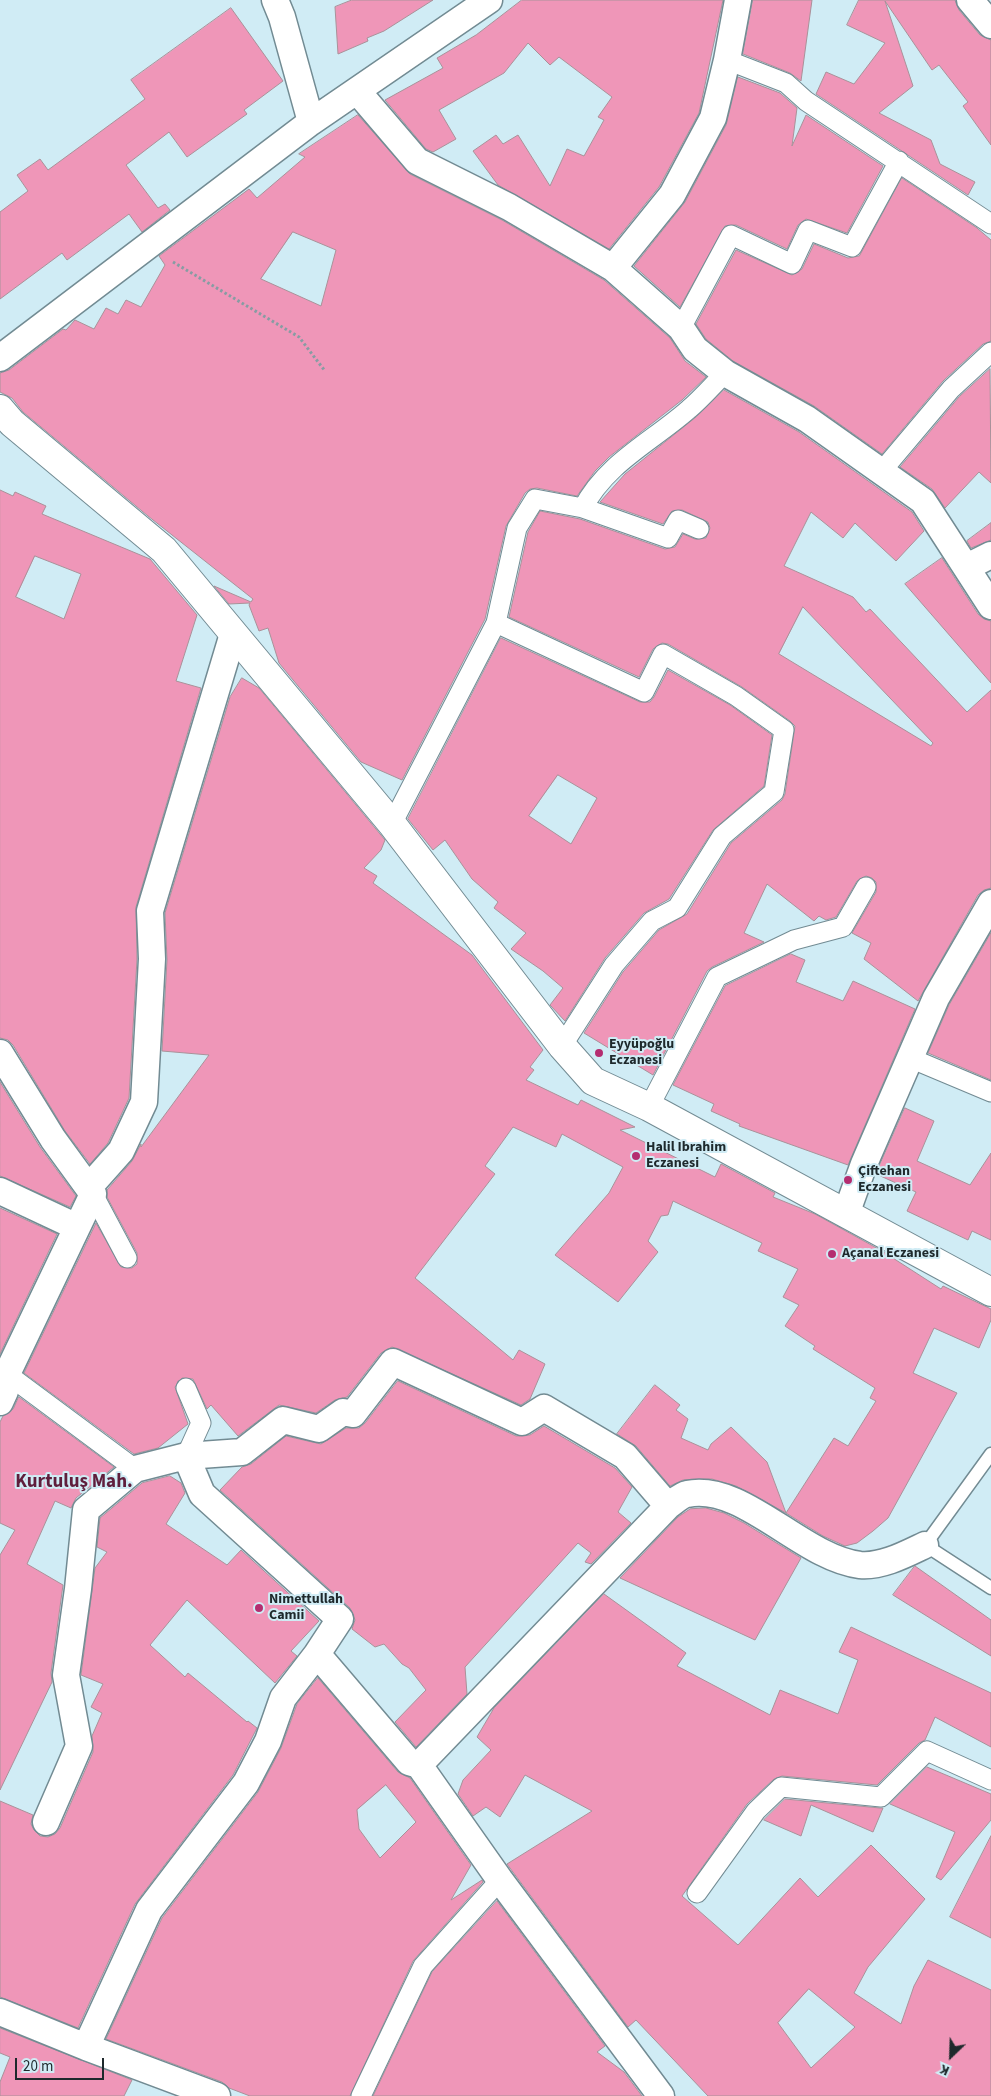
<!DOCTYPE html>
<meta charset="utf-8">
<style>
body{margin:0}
#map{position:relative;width:991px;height:2096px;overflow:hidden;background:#d0ecf5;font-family:"Source Sans 3",sans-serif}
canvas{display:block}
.north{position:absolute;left:926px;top:2031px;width:50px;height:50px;-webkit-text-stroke:4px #d0ecf5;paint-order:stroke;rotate:204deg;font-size:14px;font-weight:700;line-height:20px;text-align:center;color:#1e292c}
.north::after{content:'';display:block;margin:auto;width:18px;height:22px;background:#1e292c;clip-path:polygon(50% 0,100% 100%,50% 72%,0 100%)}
.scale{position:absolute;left:15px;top:2058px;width:89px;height:22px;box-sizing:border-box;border:2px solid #1e292c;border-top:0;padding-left:6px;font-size:15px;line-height:18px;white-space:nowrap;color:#1e292c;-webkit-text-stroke:4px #d0ecf5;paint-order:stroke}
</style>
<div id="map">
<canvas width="991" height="2096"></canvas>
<div class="north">K</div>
<div class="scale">20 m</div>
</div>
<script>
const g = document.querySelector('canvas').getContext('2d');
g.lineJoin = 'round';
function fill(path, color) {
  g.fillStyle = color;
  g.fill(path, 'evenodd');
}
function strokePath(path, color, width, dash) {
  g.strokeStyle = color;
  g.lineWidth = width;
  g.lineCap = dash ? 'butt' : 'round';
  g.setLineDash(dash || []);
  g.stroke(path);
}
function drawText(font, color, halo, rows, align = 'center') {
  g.font = font + ' "Source Sans 3",sans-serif';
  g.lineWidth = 4;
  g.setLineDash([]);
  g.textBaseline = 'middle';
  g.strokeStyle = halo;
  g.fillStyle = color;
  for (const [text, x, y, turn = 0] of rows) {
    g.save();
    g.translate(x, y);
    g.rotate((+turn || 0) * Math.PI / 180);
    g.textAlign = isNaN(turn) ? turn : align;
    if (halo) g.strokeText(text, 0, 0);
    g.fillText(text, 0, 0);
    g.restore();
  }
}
const building = new Path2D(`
 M 352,0 L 433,0 L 384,31 L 367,38 L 368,41 L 338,54 L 335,7 Z
 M 522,0 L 723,0 L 699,113 L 659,187 L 609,249 L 498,185 L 473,151 L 496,135 L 503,144 L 518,135 L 550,186 L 567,149 L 584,156 L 604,120 L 598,117 L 612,97 L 559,57 L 550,65 L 528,43 L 504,73 L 439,110 L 456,139 L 433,152 L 426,149 L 385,100 L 443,68 L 437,58 L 476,35 Z
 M 753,0 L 812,0 L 801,81 L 790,73 L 743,54 Z
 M 859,0 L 955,0 L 959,10 L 980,35 L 991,40 L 991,145 L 963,106 L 968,102 L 939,65 L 932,70 L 885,1 L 913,86 L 879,113 L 931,140 L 940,164 L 975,182 L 968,195 L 816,94 L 826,72 L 854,84 L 885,43 L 847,25 Z
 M 231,8 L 283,81 L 244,110 L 247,114 L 187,157 L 169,132 L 126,165 L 158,208 L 165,204 L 170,210 L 142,232 L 129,214 L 67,260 L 62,253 L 0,299 L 0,212 L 28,191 L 17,175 L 40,159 L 48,170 L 145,99 L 131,80 Z
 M 738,77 L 780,93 L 797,108 L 792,146 L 806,115 L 883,166 L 847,233 L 806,219 L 798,225 L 787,249 L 736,225 L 725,226 L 680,307 L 634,266 L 685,202 L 726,125 Z
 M 358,115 L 410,174 L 502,220 L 604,280 L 670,338 L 685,361 L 706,377 L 682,400 L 609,457 L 595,471 L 577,496 L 537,488 L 530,489 L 525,493 L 506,526 L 485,619 L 402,780 L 361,762 L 279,663 L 268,628 L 259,631 L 249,605 L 250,603 L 229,604 L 214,586 L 251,602 L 253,599 L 148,516 L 23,412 L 12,398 L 0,392 L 0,373 L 9,370 L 63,329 L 66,330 L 75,320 L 94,329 L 106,308 L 118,314 L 126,300 L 141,307 L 165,265 L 159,256 L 249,189 L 257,198 L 305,157 L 299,154 ZM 293,232 L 336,250 L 321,306 L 261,279 Z
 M 902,178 L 977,228 L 991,240 L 991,341 L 983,344 L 943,381 L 882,454 L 814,406 L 733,361 L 706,339 L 696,324 L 736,250 L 792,275 L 802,269 L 814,244 L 848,258 L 859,256 Z
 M 990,369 L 991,483 L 979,472 L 945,508 L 932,489 L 900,467 L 959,397 Z
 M 724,390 L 799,432 L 912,512 L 924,531 L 896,561 L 855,523 L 843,538 L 811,512 L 784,566 L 853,597 L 866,612 L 870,609 L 967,712 L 991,690 L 991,888 L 984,890 L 978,895 L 918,1001 L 864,959 L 871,943 L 852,933 L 876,892 L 876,882 L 872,878 L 866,876 L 857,881 L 836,917 L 826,920 L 819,916 L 814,921 L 767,884 L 744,933 L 764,942 L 712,967 L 707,971 L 653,1075 L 584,1033 L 623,972 L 659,930 L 687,914 L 731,843 L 782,800 L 785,794 L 795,726 L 790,721 L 742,687 L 668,644 L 662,643 L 653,649 L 639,677 L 509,617 L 528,532 L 540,511 L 580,519 L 665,549 L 675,547 L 683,534 L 695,539 L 706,538 L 710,528 L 708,522 L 682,510 L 672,511 L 663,524 L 600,502 L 625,474 L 696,417 ZM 803,607 L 933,743 L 931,746 L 779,654 Z
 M 0,490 L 13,496 L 15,492 L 46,506 L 42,514 L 150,559 L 197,615 L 176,681 L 201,688 L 136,907 L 137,959 L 129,1098 L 108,1143 L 90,1164 L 65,1131 L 13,1045 L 8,1040 L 0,1038 ZM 35,556 L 81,574 L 64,619 L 16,597 Z
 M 991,523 L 991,540 L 971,548 L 967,541 Z
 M 942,558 L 978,614 L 984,619 L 991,621 L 991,683 L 905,584 Z
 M 501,638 L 640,702 L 650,702 L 654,697 L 668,670 L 730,705 L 772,735 L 764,786 L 713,830 L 669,899 L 644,913 L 605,958 L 565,1021 L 550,1005 L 563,988 L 543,971 L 511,949 L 526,933 L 494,908 L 498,902 L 472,879 L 445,840 L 433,850 L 408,819 ZM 558,775 L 597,798 L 571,844 L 529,816 Z
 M 242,678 L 259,688 L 385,840 L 381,850 L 364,868 L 377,876 L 373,883 L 472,955 L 543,1050 L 530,1067 L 534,1070 L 526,1080 L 578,1105 L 581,1100 L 635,1127 L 620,1130 L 715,1177 L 721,1164 L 775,1193 L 773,1197 L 815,1214 L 882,1251 L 941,1289 L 943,1286 L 991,1309 L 991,1320 L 979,1348 L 934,1328 L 913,1373 L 957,1393 L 888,1518 L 873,1531 L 857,1543 L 845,1546 L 823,1536 L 786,1513 L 834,1438 L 848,1446 L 876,1401 L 870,1398 L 875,1388 L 813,1349 L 815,1346 L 785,1326 L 799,1305 L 783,1297 L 798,1269 L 758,1251 L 762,1243 L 673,1201 L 668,1215 L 661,1216 L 648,1241 L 658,1252 L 618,1302 L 555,1255 L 609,1193 L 623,1167 L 562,1134 L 556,1147 L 513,1127 L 485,1166 L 495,1174 L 415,1278 L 513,1360 L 519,1350 L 545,1364 L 530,1399 L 521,1405 L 392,1347 L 381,1353 L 347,1397 L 335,1400 L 316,1413 L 279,1405 L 238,1436 L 211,1405 L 207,1409 L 193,1379 L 182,1378 L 175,1387 L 188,1424 L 158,1448 L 134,1454 L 24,1373 L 96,1223 L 121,1267 L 132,1268 L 137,1264 L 137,1253 L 107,1197 L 107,1190 L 132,1161 L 141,1144 L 141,1147 L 209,1055 L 162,1051 L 167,960 L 165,913 L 230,697 Z
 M 991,933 L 991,1080 L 928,1053 L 949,1005 Z
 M 791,954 L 805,960 L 796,982 L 843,1001 L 853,981 L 915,1009 L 848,1165 L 739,1126 L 740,1124 L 711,1111 L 714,1104 L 673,1085 L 725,986 Z
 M 0,1082 L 40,1147 L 76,1196 L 70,1207 L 0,1176 Z
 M 905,1108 L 934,1121 L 917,1161 L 970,1185 L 991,1153 L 991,1240 L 972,1231 L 968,1240 L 907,1211 L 916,1192 L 876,1174 Z
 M 0,1208 L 57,1234 L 0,1354 Z
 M 398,1381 L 516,1436 L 530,1435 L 544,1426 L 615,1468 L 632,1487 L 618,1512 L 631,1523 L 591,1564 L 585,1562 L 591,1553 L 578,1543 L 465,1667 L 467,1694 L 416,1747 L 395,1722 L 426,1690 L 409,1668 L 402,1664 L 384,1644 L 375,1647 L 352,1629 L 355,1620 L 350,1608 L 220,1490 L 242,1467 L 251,1464 L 286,1436 L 321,1444 L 346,1428 L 359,1428 L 365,1423 Z
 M 655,1385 L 680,1405 L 676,1410 L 688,1419 L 681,1438 L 708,1450 L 711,1444 L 731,1427 L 767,1462 L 786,1513 L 736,1486 L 712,1479 L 683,1480 L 670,1486 L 636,1446 L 617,1434 Z
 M 19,1397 L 114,1467 L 76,1498 L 71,1508 L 55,1501 L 27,1564 L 63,1585 L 51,1673 L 52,1682 L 0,1790 L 0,1555 L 15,1530 L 0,1523 L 0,1422 L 3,1416 L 13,1409 Z
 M 170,1476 L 181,1483 L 185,1493 L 166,1524 L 227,1565 L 241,1550 L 319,1621 L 291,1651 L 297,1656 L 275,1683 L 187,1600 L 150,1645 L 185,1677 L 188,1673 L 247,1722 L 248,1721 L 257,1728 L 233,1775 L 135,1904 L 78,2028 L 0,1997 L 0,1801 L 33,1815 L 31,1824 L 34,1830 L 40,1836 L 48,1837 L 55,1834 L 60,1828 L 93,1752 L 92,1736 L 102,1713 L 91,1707 L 103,1684 L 81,1675 L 95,1568 L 107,1552 L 97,1547 L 100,1518 L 142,1483 Z
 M 706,1508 L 724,1513 L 744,1523 L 801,1558 L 755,1640 L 620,1578 L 678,1517 L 690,1509 Z
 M 915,1566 L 991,1620 L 991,1656 L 893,1595 Z
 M 604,1594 L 686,1653 L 677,1666 L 770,1715 L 780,1690 L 838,1714 L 858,1660 L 839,1652 L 851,1627 L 991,1693 L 991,1747 L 935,1717 L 925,1740 L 919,1743 L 877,1785 L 782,1776 L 774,1779 L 747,1804 L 682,1896 L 738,1945 L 800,1878 L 818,1897 L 871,1845 L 925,1899 L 868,1967 L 854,1993 L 901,2024 L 914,1986 L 928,1960 L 991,1990 L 991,2096 L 708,2096 L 636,2020 L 628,2027 L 507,1864 L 592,1811 L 525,1775 L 500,1817 L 486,1807 L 473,1816 L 458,1794 L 463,1780 L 491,1750 L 477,1737 L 494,1708 ZM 809,1989 L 855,2027 L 811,2068 L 778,2023 Z
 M 318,1678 L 398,1772 L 410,1778 L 471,1865 L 451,1900 L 482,1880 L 483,1882 L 413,1961 L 350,2096 L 250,2096 L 229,2088 L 222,2082 L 106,2039 L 162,1918 L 258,1792 L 281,1748 L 297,1704 ZM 386,1785 L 416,1822 L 380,1858 L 359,1829 L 357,1810 Z
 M 927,1767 L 991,1794 L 991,1820 L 941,1880 L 936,1877 L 955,1832 L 890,1804 Z
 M 785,1799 L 880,1808 L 883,1808 L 873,1832 L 811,1805 L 801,1836 L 764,1820 Z
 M 991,1836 L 991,1938 L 950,1917 Z
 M 497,1901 L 605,2046 L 597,2052 L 624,2072 L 642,2096 L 373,2096 L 432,1972 Z
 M 0,2028 L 132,2080 L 124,2096 L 0,2096 L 0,2082 L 10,2057 L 0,2053 Z`);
fill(building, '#ef96b8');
strokePath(building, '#a99199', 1);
const service = new Path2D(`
 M 991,1454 L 925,1545 L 991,1588`);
const pedestrian = new Path2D(`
 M 727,60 L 786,83 L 806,101 L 991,224
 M 681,328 L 731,235 L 792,264 L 808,230 L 852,247 L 899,161
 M 881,472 L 951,389 L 991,352
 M 583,508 L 668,538 L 678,520 L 699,529
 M 496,623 L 517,528 L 535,499 L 583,508 C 606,463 653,441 689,409 C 702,398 713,385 725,373
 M 392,824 L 496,623 L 644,692 L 663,654 L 736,696 L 784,730 L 774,792 L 722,836 L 677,908 L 652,921 L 614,965 L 562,1046
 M 910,1058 L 991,1092
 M 649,1107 L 717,977 L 794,940 L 843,927 L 866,887
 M 93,1194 L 127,1258
 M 7,1374 L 135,1469
 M 186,1388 L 201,1423 L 186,1456
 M 697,1893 L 756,1811 L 781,1787 L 881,1797 L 927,1751 L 991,1780
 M 361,2096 L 423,1966 L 500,1880`);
const minor = new Path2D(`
 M 275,0 L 282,17 L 311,122
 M 970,0 L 991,25
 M 358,92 L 417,161 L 509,207 L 613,268 L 681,328 L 695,349 L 725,373 L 807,419 L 923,501 L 991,606
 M 613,268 L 672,195 L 713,118 L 727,60 L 738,0
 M 0,358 L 311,122 L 489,0
 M 967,567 L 991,555
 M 0,1053 L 53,1139 L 93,1194 L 7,1374 L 5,1391 L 0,1402
 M 89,1187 L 121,1151 L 144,1102 L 152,959 L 150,911 L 233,634
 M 0,1191 L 77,1227
 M 846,1214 L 864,1164 L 936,998 L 991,903
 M 186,1456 L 202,1494 L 340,1619 L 317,1654 L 409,1762 L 419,1765 L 500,1880 L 661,2096
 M 419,1765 L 668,1506 C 674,1502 681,1495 687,1494 C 743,1482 802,1558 860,1565 C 882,1567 906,1554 925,1545
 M 46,1822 L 79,1746 L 66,1675 L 78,1589 L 86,1510 L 135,1469 L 186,1456 L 242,1452 L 283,1420 L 319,1429 L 343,1412 L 353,1414 L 393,1362 L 522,1422 L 544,1408 L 625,1456 L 668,1506
 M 0,2012 L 86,2047 L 217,2096
 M 86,2047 L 149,1910 L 246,1783 L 268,1741 L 283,1698 L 317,1654`);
const secondary = new Path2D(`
 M 0,409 L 12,423 L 164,550 L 392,824 L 562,1046 L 593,1081 L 649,1107 L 991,1292`);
strokePath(service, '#728b93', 15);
strokePath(pedestrian, '#728b93', 21);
strokePath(minor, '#728b93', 29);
strokePath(secondary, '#728b93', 30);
strokePath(new Path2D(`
 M 173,262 L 299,337 L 325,371`), '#879ca3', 3, [2.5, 2.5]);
strokePath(service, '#fff', 12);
strokePath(pedestrian, '#fff', 19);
strokePath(minor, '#fff', 26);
strokePath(secondary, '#fff', 28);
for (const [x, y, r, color] of [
 [599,1053,5,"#b42d70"],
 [636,1156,5,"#b42d70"],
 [848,1180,5,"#b42d70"],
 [832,1254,5,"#b42d70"],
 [259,1608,5,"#b42d70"]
]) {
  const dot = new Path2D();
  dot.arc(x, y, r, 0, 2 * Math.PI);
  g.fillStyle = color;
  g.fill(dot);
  strokePath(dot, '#d0ecf5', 2);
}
drawText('bold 14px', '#1e292c', '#d0ecf5', [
 ["Eyyüpoğlu",609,1045],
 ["Eczanesi",609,1061],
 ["Halil Ibrahim",646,1148],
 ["Eczanesi",646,1164],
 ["Çiftehan",858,1172],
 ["Eczanesi",858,1188],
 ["Açanal Eczanesi",842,1254],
 ["Nimettullah",269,1600],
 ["Camii",269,1616]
], 'left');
drawText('bold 19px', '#5f1e3c', '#d0ecf5', [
 ["Kurtuluş Mah.",74,1483]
]);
</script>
